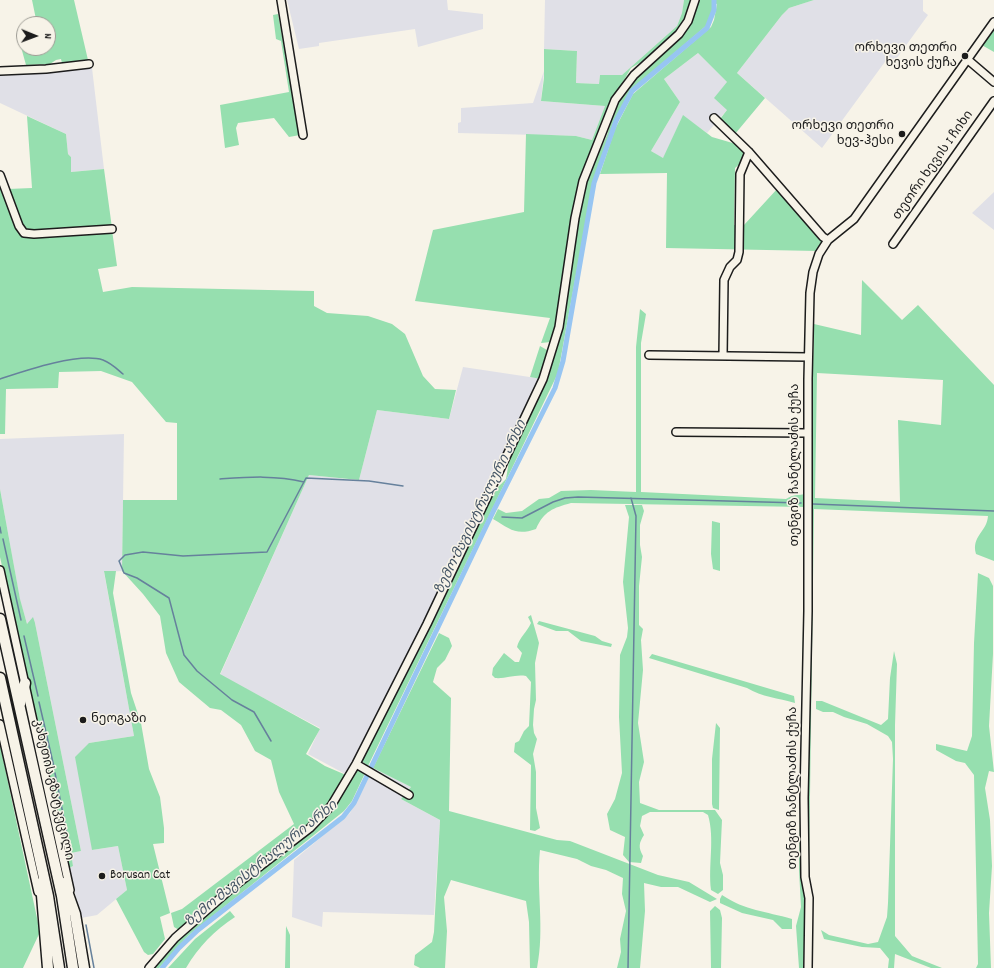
<!DOCTYPE html>
<meta charset="utf-8">
<style>
body{margin:0}
#map{position:relative;width:994px;height:968px;overflow:hidden;background:#f7f3e8;font-family:Dekko,sans-serif}
canvas{display:block}
.north{position:absolute;left:16px;top:16px;width:40px;height:40px;box-sizing:border-box;background:#f7f3e8;border:1px solid #9f9d96;border-radius:50%;rotate:91deg;font-size:11px;font-weight:700;line-height:16px;text-align:center;color:#1c1c1c}
.north::after{content:'';display:block;margin:auto;width:14px;height:18px;background:#1c1c1c;clip-path:polygon(50% 0,100% 100%,50% 72%,0 100%)}
</style>
<div id="map">
<canvas width="994" height="968"></canvas>
<div class="north">N</div>
</div>
<script>
const g = document.querySelector('canvas').getContext('2d');
g.lineJoin = 'round';
function fill(path, color) {
  g.fillStyle = color;
  g.fill(path, 'evenodd');
}
function strokePath(path, color, width, dash) {
  g.strokeStyle = color;
  g.lineWidth = width;
  g.lineCap = dash ? 'butt' : 'round';
  g.setLineDash(dash || []);
  g.stroke(path);
}
function drawText(font, color, halo, rows, align = 'center') {
  g.font = font + ' Dekko,"Noto Sans Georgian",sans-serif';
  g.lineWidth = 3;
  g.setLineDash([]);
  g.textBaseline = 'middle';
  g.strokeStyle = halo;
  g.fillStyle = color;
  for (const [text, x, y, turn = 0] of rows) {
    g.save();
    g.translate(x, y);
    g.rotate((+turn || 0) * Math.PI / 180);
    g.textAlign = isNaN(turn) ? turn : align;
    if (halo) g.strokeText(text, 0, 0);
    g.fillText(text, 0, 0);
    g.restore();
  }
}
fill(new Path2D(`
 M 287,0 L 447,0 L 448,10 L 483,14 L 483,29 L 418,47 L 415,29 L 319,43 L 319,46 L 299,49 Z
 M 545,0 L 684,0 L 682,13 L 677,26 L 622,75 L 600,75 L 599,84 L 576,83 L 577,51 L 544,49 Z
 M 814,0 L 923,0 L 923,11 L 928,15 L 894,62 L 887,59 L 822,148 L 737,73 L 782,15 L 789,8 Z
 M 698,53 L 727,82 L 727,110 L 707,133 L 683,116 L 663,159 L 651,151 L 680,102 L 664,79 Z
 M 92,68 L 104,169 L 71,172 L 71,157 L 68,154 L 66,134 L 0,103 L 0,76 Z
 M 544,71 L 541,101 L 605,106 L 592,140 L 576,136 L 458,133 L 458,123 L 461,122 L 461,108 L 533,103 Z
 M 994,192 L 994,230 L 972,213 Z
 M 463,367 L 543,379 L 349,776 L 308,754 L 320,728 L 220,675 L 309,475 L 359,480 L 377,410 L 449,419 Z
 M 124,434 L 122,571 L 104,572 L 134,736 L 89,743 L 92,850 L 118,846 L 127,890 L 97,915 L 81,918 L 69,868 L 73,866 L 71,853 L 81,851 L 35,623 L 30,622 L 27,624 L 20,600 L 0,489 L 0,439 Z
 M 373,768 L 411,787 L 401,799 L 440,820 L 434,915 L 323,912 L 322,927 L 292,917 L 294,860 L 350,813 Z`), '#e0e0e7');
fill(new Path2D(`
 M 32,0 L 74,0 L 88,60 L 62,63 L 61,59 L 56,60 L 50,64 L 26,65 L 21,47 L 48,48 L 48,24 L 37,24 Z
 M 684,0 L 692,0 L 683,25 L 669,41 L 650,57 L 631,68 L 609,106 L 581,181 L 557,321 L 551,342 L 541,343 L 550,318 L 415,301 L 433,230 L 524,212 L 526,134 L 576,136 L 592,140 L 605,106 L 541,101 L 544,78 L 544,49 L 577,51 L 576,83 L 599,84 L 600,75 L 622,75 L 677,26 L 682,13 Z
 M 697,0 L 814,0 L 789,8 L 782,15 L 737,73 L 765,98 L 735,134 L 720,119 L 727,110 L 714,98 L 727,82 L 698,53 L 664,79 L 680,102 L 651,151 L 663,158 L 683,115 L 712,137 L 736,144 L 749,156 L 735,168 L 734,225 L 744,225 L 778,188 L 823,240 L 823,244 L 817,251 L 666,248 L 667,173 L 600,174 L 615,129 L 633,94 L 711,27 L 714,20 L 717,4 L 712,3 L 712,13 L 707,25 L 630,91 L 618,114 L 593,182 L 558,373 L 368,766 L 363,762 L 363,759 L 403,680 L 474,531 L 496,489 L 506,479 L 509,461 L 563,322 L 567,301 L 566,288 L 580,211 L 588,177 L 607,135 L 616,104 L 637,75 L 685,33 Z
 M 278,14 L 300,135 L 289,137 L 274,118 L 238,123 L 236,128 L 239,145 L 225,148 L 220,105 L 289,92 L 281,41 L 276,39 L 273,15 Z
 M 994,25 L 994,52 L 980,44 Z
 M 27,116 L 66,134 L 68,154 L 71,157 L 71,172 L 104,169 L 112,228 L 35,232 L 27,230 L 24,227 L 8,189 L 32,188 Z
 M 0,182 L 21,232 L 112,230 L 117,266 L 98,269 L 103,292 L 132,287 L 314,291 L 314,306 L 327,313 L 368,316 L 392,324 L 405,334 L 423,376 L 435,389 L 456,390 L 449,419 L 377,410 L 359,480 L 309,475 L 220,674 L 320,729 L 306,754 L 325,766 L 346,775 L 333,800 L 315,818 L 179,930 L 174,927 L 171,913 L 182,909 L 294,824 L 279,792 L 271,760 L 255,751 L 241,725 L 221,710 L 210,708 L 179,682 L 166,653 L 160,616 L 143,594 L 122,571 L 123,500 L 177,500 L 177,423 L 166,422 L 132,382 L 101,371 L 59,372 L 58,388 L 6,389 L 5,434 L 0,434 Z
 M 862,280 L 902,320 L 918,305 L 994,385 L 994,561 L 976,554 C 971,536 987,532 988,516 L 814,509 L 809,867 L 813,968 L 799,968 L 796,926 L 801,907 L 799,870 L 805,507 L 571,503 C 553,508 544,511 536,529 C 516,536 510,529 493,519 L 498,509 L 506,513 L 522,511 L 539,499 L 549,498 L 561,491 L 591,490 L 636,492 L 636,347 L 640,309 L 646,314 L 641,343 L 641,492 L 786,499 C 795,493 801,496 810,493 L 814,324 L 861,335 ZM 817,373 L 943,380 L 941,425 L 898,420 L 900,502 L 815,498 Z
 M 540,346 L 547,350 L 548,354 L 541,379 L 530,377 Z
 M 0,489 L 20,599 L 27,624 L 33,617 L 35,623 L 81,851 L 71,853 L 73,866 L 69,868 L 0,557 Z
 M 625,505 L 642,505 L 644,511 L 640,525 L 640,545 L 642,557 L 639,586 L 639,625 L 643,629 L 641,640 L 643,670 L 638,723 L 644,762 L 639,782 L 640,803 L 659,810 L 715,810 L 722,820 L 720,863 L 723,875 L 723,890 L 718,894 L 711,890 C 708,865 715,839 708,815 L 703,812 L 650,812 L 642,816 L 640,826 L 644,835 C 639,843 638,847 643,856 L 641,863 L 629,862 L 623,855 L 625,837 L 610,830 L 607,814 L 615,799 L 622,773 L 619,717 L 620,655 L 627,637 L 628,628 L 623,582 L 629,517 Z
 M 712,521 L 720,523 L 720,571 L 713,569 L 711,554 Z
 M 104,571 L 116,571 L 113,593 L 131,693 L 141,723 L 149,769 L 160,797 L 164,828 L 164,843 L 153,844 L 170,913 L 160,917 L 165,939 L 153,954 L 148,955 L 144,952 L 116,899 L 127,890 L 118,846 L 92,850 L 75,757 L 89,743 L 134,736 Z
 M 978,573 L 989,578 L 993,586 L 993,654 L 989,726 L 994,772 L 989,771 L 985,788 L 990,820 L 992,866 L 989,913 L 991,968 L 976,968 L 978,964 L 974,775 L 965,763 L 956,761 L 936,750 L 936,744 L 967,751 L 972,736 L 974,643 Z
 M 531,615 L 539,643 L 535,663 L 536,700 L 534,709 L 533,725 L 534,733 L 537,739 L 533,754 L 536,772 L 536,808 L 540,828 L 535,831 L 530,830 L 531,765 L 514,752 L 515,743 L 519,741 L 524,731 L 529,726 L 531,682 L 526,676 C 515,674 506,679 495,678 L 492,675 L 493,668 L 504,653 L 515,662 L 519,662 L 522,653 L 517,647 C 519,638 527,632 531,623 L 528,617 Z
 M 539,621 L 595,636 L 602,641 L 612,644 L 611,647 L 581,641 L 568,631 L 556,631 L 537,624 Z
 M 439,633 L 449,638 L 452,646 L 445,660 L 437,668 L 433,682 L 451,698 L 449,811 L 557,840 L 570,841 L 658,875 L 689,882 L 717,899 L 710,902 L 678,887 L 661,887 L 644,883 L 645,911 L 640,968 L 617,968 L 621,952 L 620,939 L 626,911 L 622,894 L 623,878 L 606,870 L 591,866 L 577,859 L 540,850 C 536,890 545,928 537,968 L 530,968 L 529,922 L 526,901 L 451,880 L 444,897 L 447,931 L 445,968 L 420,968 L 414,965 L 415,955 L 432,942 L 434,932 L 440,820 L 401,799 L 411,787 L 373,768 Z
 M 894,651 L 897,664 L 895,725 L 895,936 L 912,956 L 942,968 L 931,968 L 895,954 L 894,968 L 888,968 L 889,959 L 880,948 L 862,947 L 824,939 L 821,930 L 829,935 L 868,944 L 878,942 L 887,917 L 888,903 L 893,759 L 892,742 L 888,736 L 867,724 L 844,717 L 833,712 L 823,712 L 816,709 L 816,701 L 822,701 L 881,725 L 888,719 L 890,678 Z
 M 652,654 L 794,696 L 795,703 C 778,698 762,697 747,688 L 649,658 Z
 M 716,723 L 720,728 L 719,810 L 713,808 L 712,804 L 712,759 Z
 M 0,745 L 40,932 L 23,968 L 0,968 Z
 M 357,770 L 366,771 L 352,801 L 344,811 L 189,935 L 159,968 L 150,968 L 170,945 L 339,799 Z
 M 722,895 C 746,911 765,911 792,919 L 792,929 L 782,929 L 773,920 L 742,913 L 720,903 L 720,899 Z
 M 715,906 L 720,910 L 722,918 L 721,968 L 711,968 L 710,911 Z
 M 230,911 L 235,917 C 214,931 199,946 186,968 L 168,968 L 195,939 Z
 M 286,926 L 290,935 L 290,968 L 285,968 Z`), '#96dfaf');
strokePath(new Path2D(`
 M 0,379 C 24,371 79,352 103,360 C 111,363 116,368 123,374
 M 220,479 C 249,477 275,475 304,482
 M 813,504 L 994,511
 M 502,517 L 522,518 L 553,502 L 565,498 L 578,497 L 801,503
 M 0,527 L 1,533
 M 3,539 L 21,620
 M 24,636 L 38,696
 M 39,702 L 54,767
 M 271,741 L 254,712 L 232,700 L 197,671 L 184,655 L 169,598 L 137,578 L 124,573 L 119,561 L 125,555 L 143,552 L 183,556 L 267,552 L 306,478 L 369,481 L 403,486
 M 55,773 L 70,850
 M 86,925 L 94,968
 M 628,968 L 636,516 L 631,498`), '#66819c', 1.5);
strokePath(new Path2D(`
 M 162,968 L 179,948 L 198,930 L 343,817 L 354,803 L 493,512 L 555,388 L 563,361 L 594,183 L 616,121 L 632,91 L 707,28 L 714,10 L 714,0`), '#97c5f2', 5);
const minor = new Path2D(`
 M 281,0 L 303,135
 M 967,59 L 994,82
 M 0,71 L 46,69 L 89,64
 M 714,118 L 749,152 L 823,237 L 828,240
 M 0,175 L 19,226 L 24,233 L 34,234 L 112,229
 M 893,244 L 994,101
 M 649,355 L 808,357
 M 723,356 L 724,280 L 730,267 L 737,260 L 739,252 L 740,174 L 749,152
 M 676,432 L 808,433
 M 0,570 L 70,890
 M 0,724 L 38,892
 M 356,764 L 409,795
 M 149,968 L 175,938 L 233,887 L 310,828 L 331,806 L 356,764 L 427,624 L 543,379 L 559,327 L 575,218 L 583,181 L 615,100 L 634,75 L 679,34 L 688,21 L 695,0
 M 808,968 L 809,898 L 805,877 L 804,798 L 808,611 L 808,379 L 810,293 L 813,272 L 819,254 L 828,240 L 854,219 L 994,22`);
const highway = new Path2D(`
 M 0,619 L 62,896 L 73,968
 M 0,678 L 48,896 L 59,968
 M 20,704 L 25,683
 M 41,883 L 48,968
 M 64,883 L 75,914 L 84,968`);
strokePath(minor, '#1c1c1c', 10);
strokePath(highway, '#1c1c1c', 13);
strokePath(minor, '#f7f3e8', 7);
strokePath(highway, '#f7f3e8', 10);
for (const [x, y, r, color] of [
 [965,56,4,"#1c1c1c"],
 [902,134,4,"#1c1c1c"],
 [83,720,4,"#1c1c1c"],
 [102,876,4,"#1c1c1c"]
]) {
  const dot = new Path2D();
  dot.arc(x, y, r, 0, 2 * Math.PI);
  g.fillStyle = color;
  g.fill(dot);
  strokePath(dot, '#f7f3e8', 1.5);
}
drawText('13px', '#1c1c1c', '#f7f3e8', [
 ["ორხევი თეთრი",957,49],
 ["ხევის ქუჩა",957,64],
 ["ორხევი თეთრი",894,127],
 ["ხევ-ჰესი",894,142],
 ["ნეოგაზი",91,720,"left"],
 ["Borusan Cat",110,876,"left"]
], 'right');
drawText('13px', '#1c1c1c', '#f7f3e8', [
 ["თეთრი ხევის I ჩიხი",934,166,-55],
 ["თენგიზ ჩანტლაძის ქუჩა",796,465,-90],
 ["თენგიზ ჩანტლაძის ქუჩა",794,788,-90],
 ["კახეთის გზატკეცილი",52,790,77]
]);
drawText('italic 14px', '#475767', '#f7f3e8', [
 ["ზემო მაგისტრალური არხი",482,508,-64],
 ["ზემო მაგისტრალური არხი",262,865,-39]
]);
</script>
